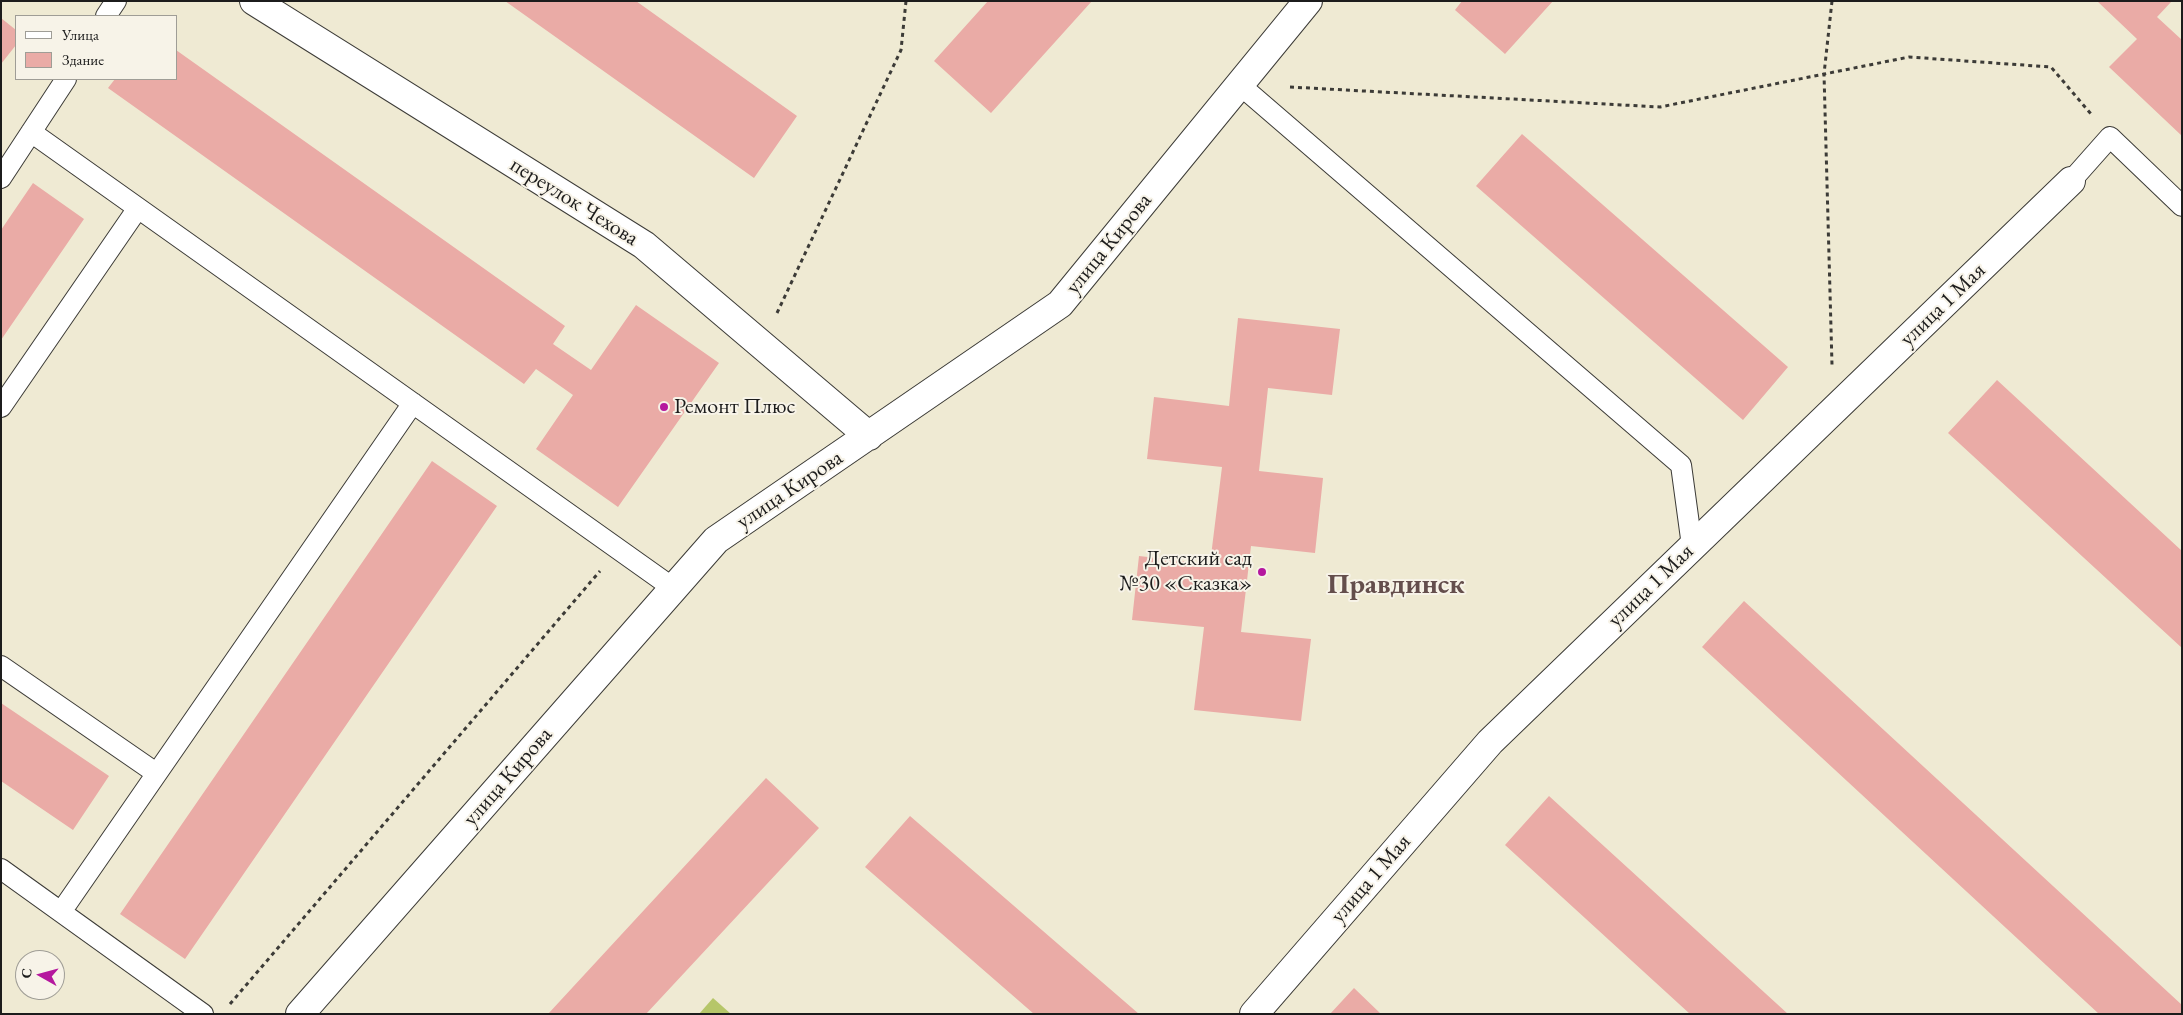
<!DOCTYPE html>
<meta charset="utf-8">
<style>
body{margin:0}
#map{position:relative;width:2183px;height:1015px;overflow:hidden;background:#efead3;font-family:"EB Garamond",serif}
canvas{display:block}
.frame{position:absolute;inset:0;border:2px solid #1c1c1c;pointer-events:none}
.legend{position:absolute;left:15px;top:15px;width:162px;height:65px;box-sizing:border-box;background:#f7f3e8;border:1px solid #9f9d96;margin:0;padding:6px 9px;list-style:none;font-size:15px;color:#1c1c1c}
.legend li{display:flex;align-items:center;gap:10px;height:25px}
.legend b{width:25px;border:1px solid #9f9d96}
.north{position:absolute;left:15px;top:950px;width:50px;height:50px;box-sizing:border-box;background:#f7f3e8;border:1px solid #9f9d96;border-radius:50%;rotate:277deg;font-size:14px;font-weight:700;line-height:20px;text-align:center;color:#1c1c1c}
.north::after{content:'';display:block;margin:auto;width:18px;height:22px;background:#b5179e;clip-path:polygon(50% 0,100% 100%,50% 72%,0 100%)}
</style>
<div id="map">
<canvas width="2183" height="1015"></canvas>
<div class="frame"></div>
<ul class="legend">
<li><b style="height:6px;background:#fff"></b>Улица</li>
<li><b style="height:14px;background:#eaaba6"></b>Здание</li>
</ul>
<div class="north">С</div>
</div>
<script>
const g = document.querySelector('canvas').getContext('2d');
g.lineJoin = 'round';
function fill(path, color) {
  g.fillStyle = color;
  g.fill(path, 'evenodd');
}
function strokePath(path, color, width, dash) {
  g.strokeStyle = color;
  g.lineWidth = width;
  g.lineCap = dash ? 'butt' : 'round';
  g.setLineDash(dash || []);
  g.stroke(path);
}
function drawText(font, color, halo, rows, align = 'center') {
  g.font = font + ' "EB Garamond",serif';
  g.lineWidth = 4;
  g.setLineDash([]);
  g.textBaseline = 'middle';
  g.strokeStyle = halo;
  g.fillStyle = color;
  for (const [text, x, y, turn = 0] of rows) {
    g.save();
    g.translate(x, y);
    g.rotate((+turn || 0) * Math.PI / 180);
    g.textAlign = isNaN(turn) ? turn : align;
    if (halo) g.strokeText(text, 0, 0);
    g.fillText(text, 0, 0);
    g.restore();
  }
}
fill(new Path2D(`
 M 713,998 L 731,1014 L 699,1014 Z`), '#b6c669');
fill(new Path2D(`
 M 505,1 L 636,1 L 797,116 L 754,178 Z
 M 988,1 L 1092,1 L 991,113 L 934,61 Z
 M 1462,1 L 1553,1 L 1505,54 L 1455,10 Z
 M 2097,1 L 2172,1 L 2157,17 L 2182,40 L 2182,136 L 2109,67 L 2137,39 Z
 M 1,18 L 16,30 L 16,45 L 1,64 Z
 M 176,50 L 565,326 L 553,344 L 591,370 L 636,305 L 719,363 L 618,507 L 536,449 L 573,395 L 536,369 L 524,384 L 108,88 L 115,79 L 176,79 Z
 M 1522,134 L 1788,367 L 1743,420 L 1476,186 Z
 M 33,183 L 84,219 L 1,340 L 1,230 Z
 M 1238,318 L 1340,329 L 1332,395 L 1268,388 L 1259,471 L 1323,478 L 1315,553 L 1251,546 L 1241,632 L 1311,639 L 1301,721 L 1194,710 L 1204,627 L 1132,620 L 1139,556 L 1210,564 L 1222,467 L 1147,459 L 1154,397 L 1229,406 Z
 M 1997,380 L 2182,551 L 2182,648 L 1948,433 Z
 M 432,461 L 497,506 L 185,959 L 120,914 Z
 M 1744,601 L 2182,1005 L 2182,1014 L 2099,1014 L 1702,647 Z
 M 1,703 L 109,776 L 73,830 L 1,781 Z
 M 766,778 L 819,828 L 646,1014 L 548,1014 Z
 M 1549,796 L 1788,1014 L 1690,1014 L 1505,845 Z
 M 910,816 L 1139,1014 L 1034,1014 L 865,867 Z
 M 1354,988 L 1381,1014 L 1330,1014 Z`), '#eaaba6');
const service = new Path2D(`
 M 106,16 L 116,1
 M 1240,85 L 1681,465 L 1692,546
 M 31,132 L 673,588
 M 1,178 L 66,79
 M 2071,181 L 2110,137 L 2182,206
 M 1,407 L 138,208
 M 1,666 L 156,773
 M 1,869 L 203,1014
 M 61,912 L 413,403`);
const minor = new Path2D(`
 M 254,1 L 644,245 L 869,436
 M 300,1014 L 716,540 L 1060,304 L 1308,1
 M 1254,1014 L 1490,742 L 2071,181`);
strokePath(service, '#3c3b37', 22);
strokePath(minor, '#3c3b37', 30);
strokePath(new Path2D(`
 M 1832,1 L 1824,74 L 1832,365
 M 1290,87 L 1660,107 L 1909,57 L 2051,67 L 2091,114
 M 777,313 L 901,50 L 906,1
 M 230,1004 L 600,571`), '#3c3b37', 3, [4, 4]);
strokePath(service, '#fff', 20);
strokePath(minor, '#fff', 28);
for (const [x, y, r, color] of [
 [664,407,5,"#b5179e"],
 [1262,572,5,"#b5179e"]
]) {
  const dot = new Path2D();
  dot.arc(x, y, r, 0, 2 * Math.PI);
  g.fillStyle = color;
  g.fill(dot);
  strokePath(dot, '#f7f3e8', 2);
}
drawText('22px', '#1c1c1c', '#f7f3e8', [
 ["переулок Чехова",574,202,32],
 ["улица Кирова",1109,244,-51],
 ["улица 1 Мая",1943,305,-44],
 ["улица Кирова",790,490,-34],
 ["улица 1 Мая",1651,586,-44],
 ["улица Кирова",508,777,-49],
 ["улица 1 Мая",1371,879,-49]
]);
drawText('22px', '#1c1c1c', '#f7f3e8', [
 ["Ремонт Плюс",674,407],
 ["Детский сад",1252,559,"right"],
 ["№30 «Сказка»",1252,584,"right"]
], 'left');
drawText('bold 28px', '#644e4c', '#f7f3e8', [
 ["Правдинск",1396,585]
]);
</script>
